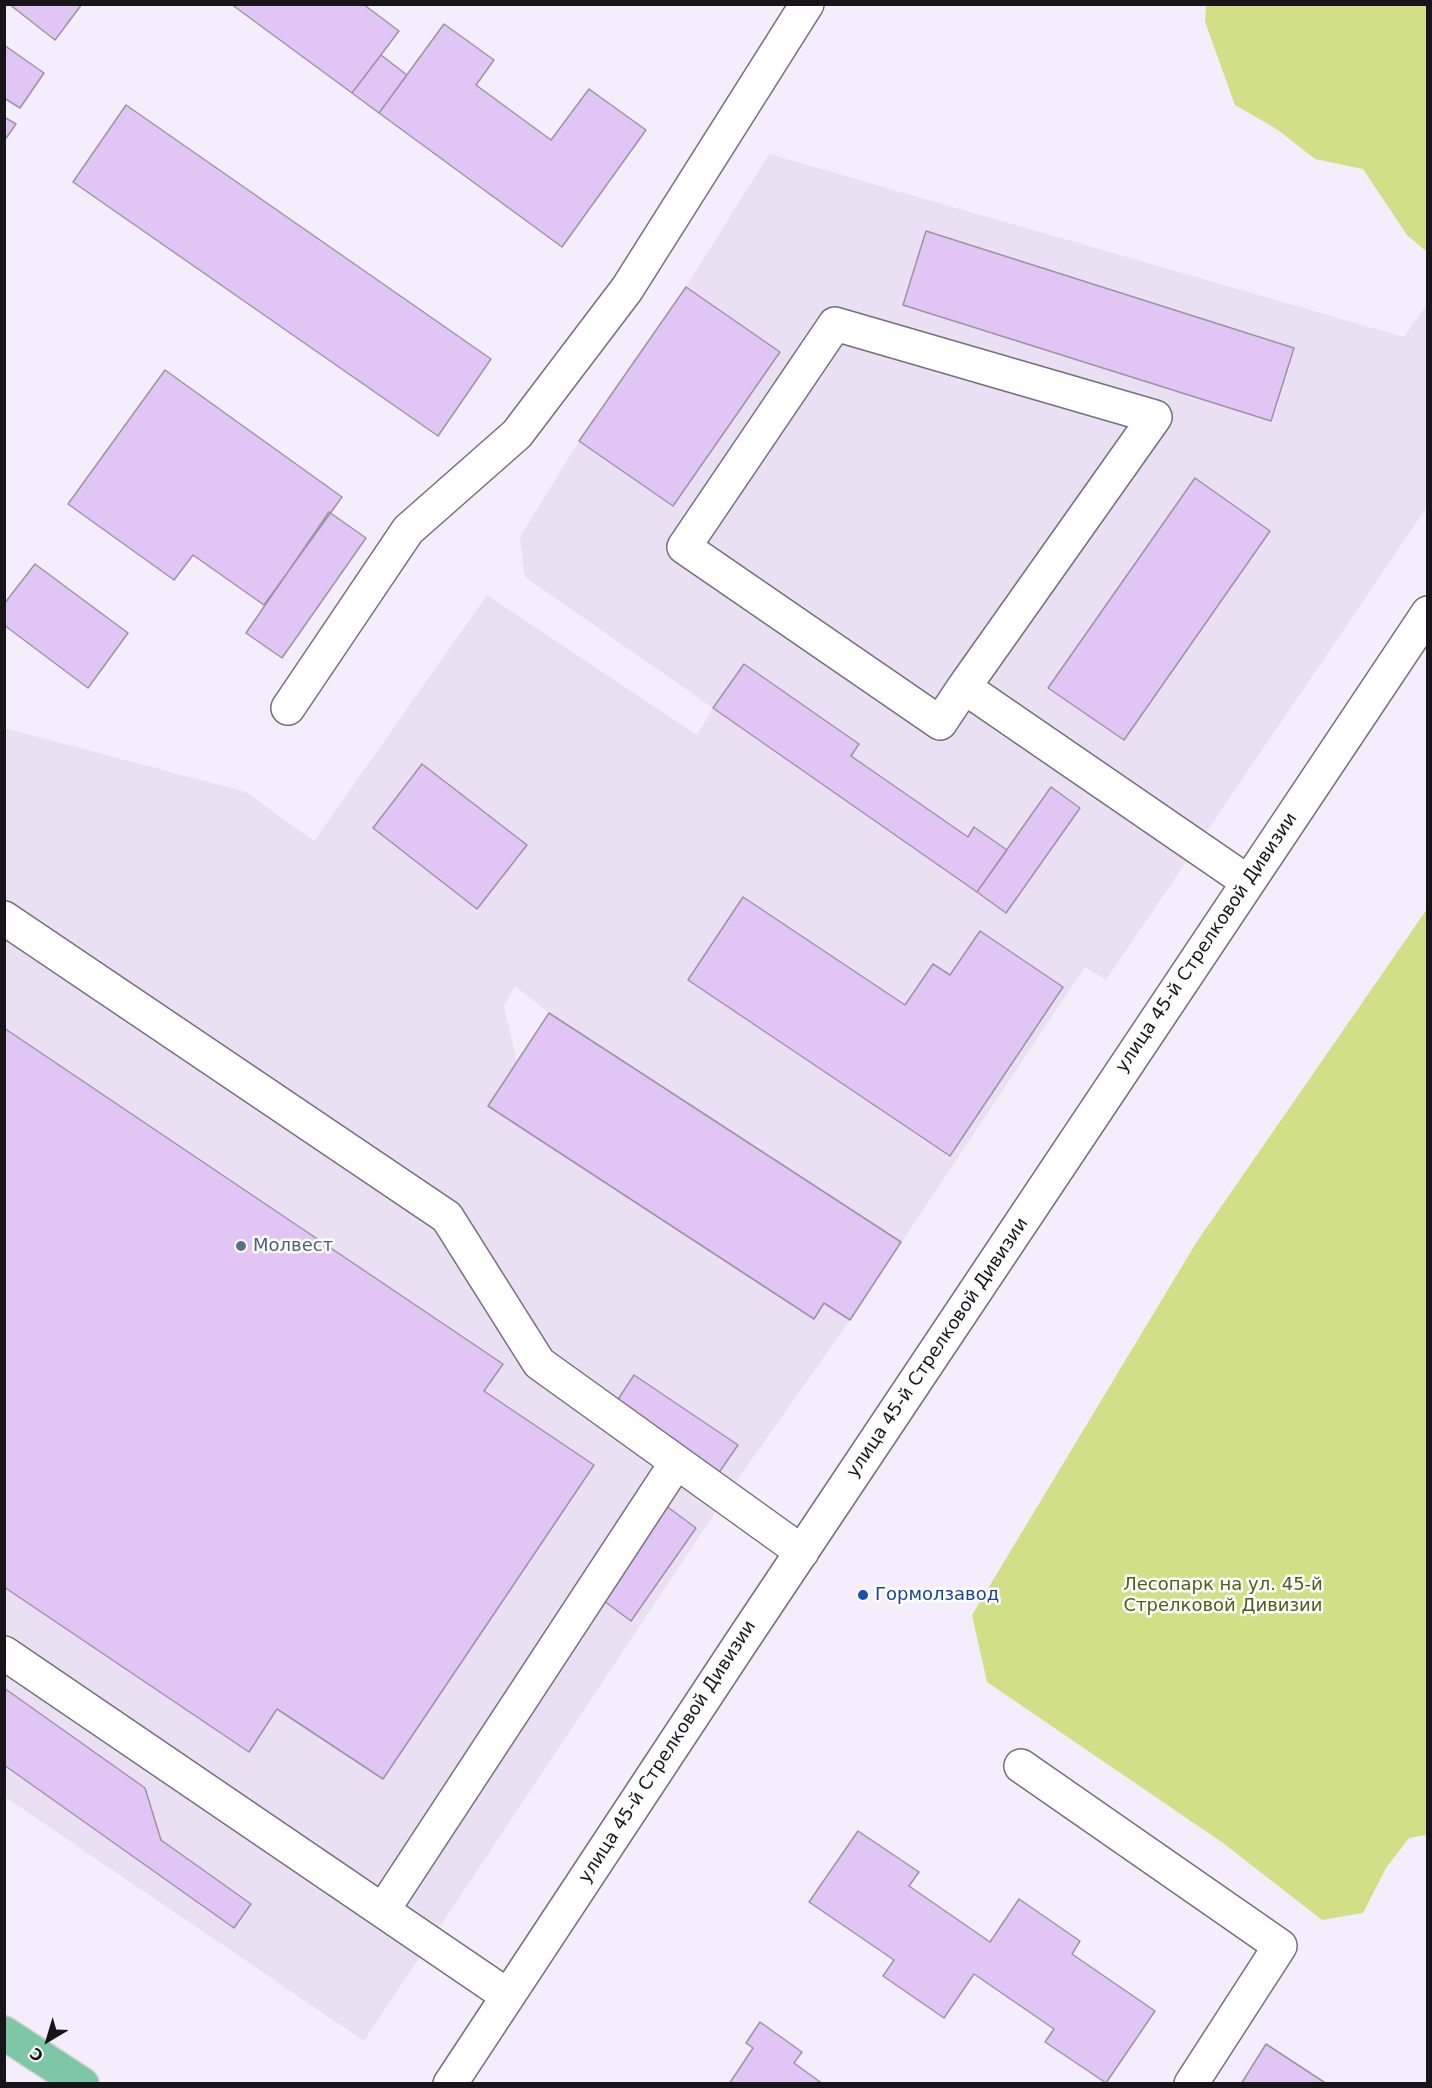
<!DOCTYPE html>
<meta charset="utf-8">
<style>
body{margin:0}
#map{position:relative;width:1432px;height:2088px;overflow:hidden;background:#f5edfb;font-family:"DejaVu Sans",sans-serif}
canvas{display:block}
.frame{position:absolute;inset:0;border:6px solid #18151a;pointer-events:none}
.north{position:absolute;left:18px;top:2010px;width:60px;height:60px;-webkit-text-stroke:4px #fdfdfd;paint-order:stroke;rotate:218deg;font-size:16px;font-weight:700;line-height:24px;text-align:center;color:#18151a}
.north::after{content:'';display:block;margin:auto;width:21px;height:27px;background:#18151a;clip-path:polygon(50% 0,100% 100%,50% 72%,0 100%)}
</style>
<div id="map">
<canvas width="1432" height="2088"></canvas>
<div class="frame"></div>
<div class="north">С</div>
</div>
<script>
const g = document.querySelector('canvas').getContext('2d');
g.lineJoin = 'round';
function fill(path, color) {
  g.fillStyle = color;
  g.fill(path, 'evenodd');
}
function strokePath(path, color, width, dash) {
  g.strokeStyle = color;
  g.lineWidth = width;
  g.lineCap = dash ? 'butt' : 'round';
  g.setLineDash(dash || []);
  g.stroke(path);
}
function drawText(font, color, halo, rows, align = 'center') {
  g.font = font + ' "DejaVu Sans",sans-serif';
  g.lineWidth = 5;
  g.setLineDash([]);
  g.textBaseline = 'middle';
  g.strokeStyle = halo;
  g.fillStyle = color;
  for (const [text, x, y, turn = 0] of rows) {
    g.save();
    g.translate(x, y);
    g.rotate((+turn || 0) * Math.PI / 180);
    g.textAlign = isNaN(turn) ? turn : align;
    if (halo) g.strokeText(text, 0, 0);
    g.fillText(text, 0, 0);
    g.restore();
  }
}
fill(new Path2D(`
 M 769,154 L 1404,337 L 1427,304 L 1427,507 L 1106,980 L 1085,967 L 850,1320 L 726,1496 L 364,2041 L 5,1797 L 4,728 L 246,792 L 314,841 L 487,595 L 697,735 L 713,708 L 525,577 L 520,537 L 579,441 L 686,287 ZM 515,986 L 549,1013 L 517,1062 L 504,1006 Z`), '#ebdff4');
fill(new Path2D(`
 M 1206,5 L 1427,5 L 1427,252 L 1407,235 L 1363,169 L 1315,159 L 1278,130 L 1235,105 L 1205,22 Z
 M 1427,909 L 1427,1835 L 1409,1838 L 1386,1868 L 1363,1913 L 1322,1920 L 1223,1843 L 987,1682 L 972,1615 L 1196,1243 Z`), '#d1e087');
const building = new Path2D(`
 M 9,4 L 82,4 L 55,40 Z
 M 231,4 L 363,4 L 399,31 L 352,93 Z
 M 444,24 L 494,60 L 476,85 L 551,140 L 589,89 L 646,130 L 562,247 L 379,113 Z
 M 4,45 L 44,73 L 20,108 L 4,98 Z
 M 381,55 L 407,75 L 379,113 L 352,93 Z
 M 126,105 L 491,359 L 438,436 L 73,182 Z
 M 4,117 L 16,124 L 4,141 Z
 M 926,231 L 1294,348 L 1271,421 L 903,305 Z
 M 686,287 L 780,352 L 673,506 L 579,441 Z
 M 165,370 L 342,497 L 264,605 L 193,555 L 174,580 L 68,504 Z
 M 1195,478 L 1270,531 L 1124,740 L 1048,688 Z
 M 329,512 L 366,538 L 282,658 L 246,633 Z
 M 35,564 L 128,633 L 88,688 L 4,625 L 4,604 Z
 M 744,664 L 859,744 L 851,756 L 968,837 L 974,827 L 1007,850 L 977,892 L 713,708 Z
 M 422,764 L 527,845 L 477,909 L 373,828 Z
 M 1051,787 L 1080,808 L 1006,913 L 977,892 Z
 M 743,897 L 905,1005 L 933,964 L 950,975 L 980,931 L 1063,987 L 950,1156 L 688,980 Z
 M 549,1013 L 901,1242 L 850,1320 L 824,1303 L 814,1319 L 488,1106 Z
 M 4,1028 L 503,1364 L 484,1391 L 594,1465 L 383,1779 L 277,1709 L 249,1752 L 4,1587 Z
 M 634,1375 L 738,1445 L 718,1474 L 615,1404 Z
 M 665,1505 L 696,1528 L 631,1621 L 600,1598 Z
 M 4,1688 L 145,1788 L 161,1840 L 251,1904 L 234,1928 L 4,1765 Z
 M 858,1831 L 919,1872 L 909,1886 L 990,1942 L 1019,1899 L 1080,1941 L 1072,1954 L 1155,2011 L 1106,2083 L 1045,2042 L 1054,2029 L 974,1974 L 944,2018 L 883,1976 L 894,1960 L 809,1902 Z
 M 760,2022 L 802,2052 L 794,2063 L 823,2084 L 729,2084 L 753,2048 L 746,2043 Z
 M 1266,2044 L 1327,2084 L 1241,2084 Z`);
fill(building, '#e1c5f4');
strokePath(building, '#9b94a1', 1.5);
const minor = new Path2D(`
 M 964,687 L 1155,417 L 835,324 L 684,547 L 940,723 L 964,687 L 1248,882
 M 288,708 L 408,530 L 517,434 L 627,289 L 807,4
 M 4,918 L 447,1217 L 539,1363 L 802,1552
 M 4,1653 L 508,1996
 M 1021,1766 L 1280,1946 L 1191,2084
 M 383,1910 L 676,1463
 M 450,2084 L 740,1644 L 1428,613`);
const major = new Path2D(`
 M 4,2033 L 82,2084`);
strokePath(minor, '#766e7b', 36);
strokePath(major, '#d1d0d1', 36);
strokePath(minor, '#fff', 33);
strokePath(major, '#7ec7a6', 33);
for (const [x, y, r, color] of [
 [241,1246,6,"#5c6f8a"],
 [863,1595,6,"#1a4fb4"]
]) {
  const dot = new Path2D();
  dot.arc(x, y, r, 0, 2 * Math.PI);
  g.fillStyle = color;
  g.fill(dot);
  strokePath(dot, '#fdfdfd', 2);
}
drawText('18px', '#18151a', '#fdfdfd', [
 ["улица 45-й Стрелковой Дивизии",1207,943,-56],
 ["улица 45-й Стрелковой Дивизии",938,1348,-56],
 ["улица 45-й Стрелковой Дивизии",668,1752,-57]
]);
drawText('18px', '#4e5e75', '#fdfdfd', [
 ["Молвест",253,1246]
], 'left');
drawText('18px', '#535b18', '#fdfdfd', [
 ["Лесопарк на ул. 45-й",1223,1585],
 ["Стрелковой Дивизии",1223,1606]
]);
drawText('18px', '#164399', '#fdfdfd', [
 ["Гормолзавод",875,1595]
], 'left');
</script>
